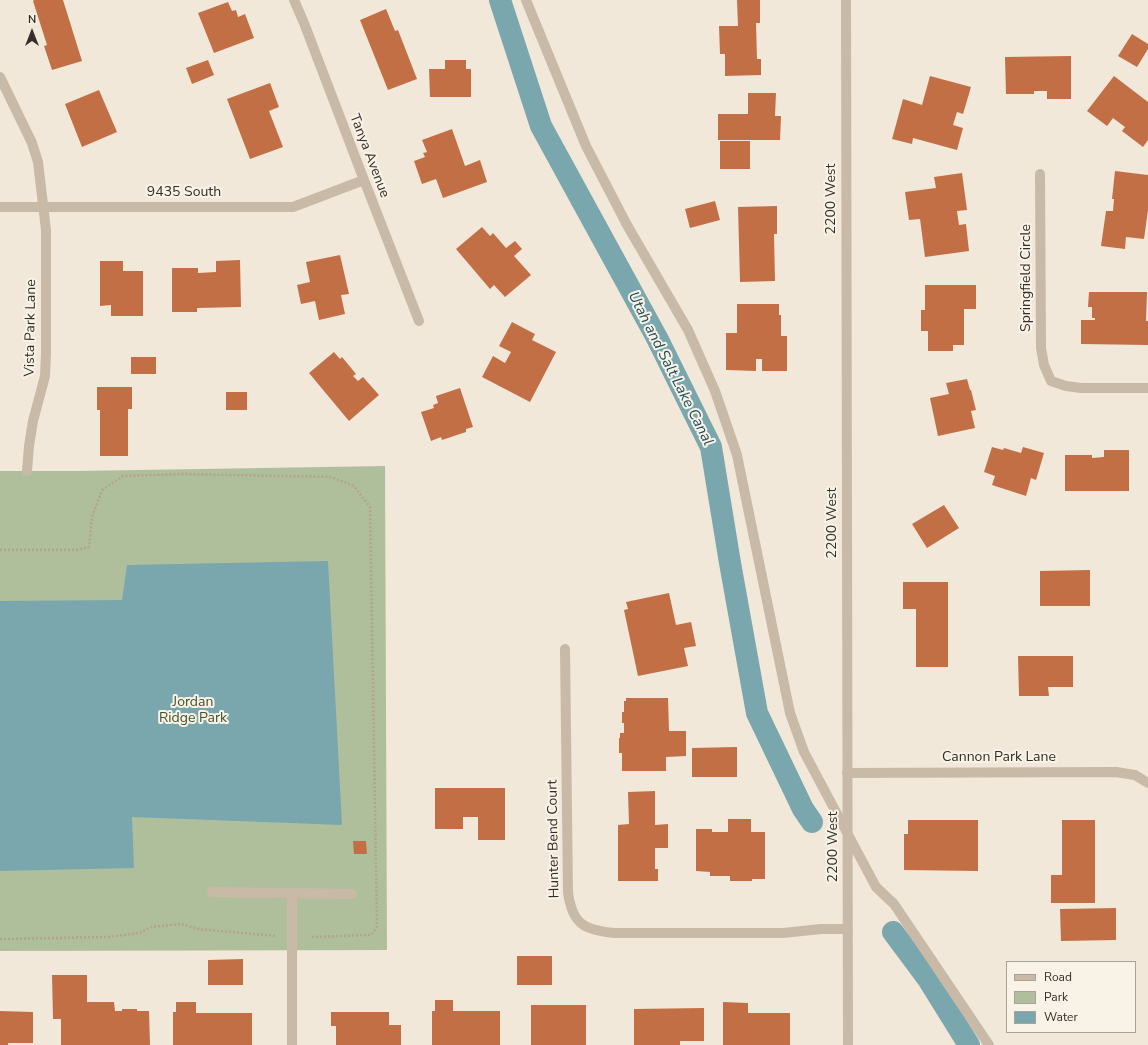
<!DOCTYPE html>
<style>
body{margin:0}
#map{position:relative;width:1148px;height:1045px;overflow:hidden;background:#f1e8da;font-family:"Nunito Sans",sans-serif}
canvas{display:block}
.legend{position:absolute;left:1006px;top:961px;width:130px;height:72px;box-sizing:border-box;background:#f9f2e7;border:1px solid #aba39a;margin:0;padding:5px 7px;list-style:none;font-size:12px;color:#352d27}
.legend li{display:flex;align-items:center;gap:8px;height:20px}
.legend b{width:20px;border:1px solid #aba39a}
.north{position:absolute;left:12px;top:12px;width:40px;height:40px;-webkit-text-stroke:3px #f9f2e7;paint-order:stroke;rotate:0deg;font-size:11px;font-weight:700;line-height:16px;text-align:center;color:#352d27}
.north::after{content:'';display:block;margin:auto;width:14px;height:18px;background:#352d27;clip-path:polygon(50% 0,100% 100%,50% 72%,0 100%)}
</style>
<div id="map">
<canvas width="1148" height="1045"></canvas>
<ul class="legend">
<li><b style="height:5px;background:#c9b9a7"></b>Road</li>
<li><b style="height:11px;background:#b0bf9b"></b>Park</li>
<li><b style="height:11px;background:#7aa7ad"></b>Water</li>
</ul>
<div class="north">N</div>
</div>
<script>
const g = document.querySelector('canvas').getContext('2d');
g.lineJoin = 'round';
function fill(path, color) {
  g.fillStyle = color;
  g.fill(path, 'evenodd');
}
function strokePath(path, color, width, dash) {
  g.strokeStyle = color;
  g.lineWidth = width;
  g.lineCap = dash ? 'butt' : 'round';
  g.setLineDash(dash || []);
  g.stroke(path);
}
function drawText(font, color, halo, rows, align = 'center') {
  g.font = font + ' "Nunito Sans",sans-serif';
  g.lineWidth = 4;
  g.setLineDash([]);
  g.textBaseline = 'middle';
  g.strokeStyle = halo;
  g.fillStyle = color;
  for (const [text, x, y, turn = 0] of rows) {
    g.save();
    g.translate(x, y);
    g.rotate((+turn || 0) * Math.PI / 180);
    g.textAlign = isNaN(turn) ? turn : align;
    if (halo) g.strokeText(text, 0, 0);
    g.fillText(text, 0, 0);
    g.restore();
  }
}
fill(new Path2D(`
 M 385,466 L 387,950 L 0,951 L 0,471 L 77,471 Z`), '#b0bf9b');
fill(new Path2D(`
 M 328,561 L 342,825 L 132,817 L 134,868 L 0,871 L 0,601 L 122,600 L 127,565 Z`), '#7aa7ad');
strokePath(new Path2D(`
 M 500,0 L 541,126 L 657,338 L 711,447 L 730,563 L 757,713 L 803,809 L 812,822
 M 893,932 L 928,979 L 969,1045`), '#7aa7ad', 22);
fill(new Path2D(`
 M 34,0 L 63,0 L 82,61 L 52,70 L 44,46 L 47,45 L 33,1 Z
 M 737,0 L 760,0 L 760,23 L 756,23 L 757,59 L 761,59 L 761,75 L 725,76 L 725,54 L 720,54 L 719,26 L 738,26 Z
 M 228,2 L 232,11 L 236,10 L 238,17 L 245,14 L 254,38 L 214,53 L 198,13 Z
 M 386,9 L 395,31 L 398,30 L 417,79 L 388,90 L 360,20 Z
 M 1132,34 L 1148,44 L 1148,49 L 1137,67 L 1118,56 Z
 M 1071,56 L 1071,99 L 1047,99 L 1047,91 L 1034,91 L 1034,94 L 1006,94 L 1005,57 Z
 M 208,60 L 214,75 L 192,84 L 186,68 Z
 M 445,60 L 466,60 L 466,69 L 471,69 L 471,97 L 430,97 L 429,69 L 445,69 Z
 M 930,76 L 971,87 L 963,114 L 957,112 L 953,125 L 963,128 L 957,150 L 913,138 L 912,144 L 892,139 L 903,99 L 922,105 Z
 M 1114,76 L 1148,102 L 1148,140 L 1143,147 L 1122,131 L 1125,127 L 1113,118 L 1107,126 L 1087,111 Z
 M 270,83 L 279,107 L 269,111 L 283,147 L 250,159 L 227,99 Z
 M 99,90 L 117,132 L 82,147 L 65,104 Z
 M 748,93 L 776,93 L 775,116 L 781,116 L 780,140 L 718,140 L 718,114 L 748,114 Z
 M 452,129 L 465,166 L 480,160 L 487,182 L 443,198 L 436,179 L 422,184 L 414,161 L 425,157 L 423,153 L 427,152 L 422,140 Z
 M 720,141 L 750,141 L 750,169 L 720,169 Z
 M 1115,171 L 1148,175 L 1148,210 L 1144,239 L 1126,237 L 1125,249 L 1101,246 L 1106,211 L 1113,211 L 1114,199 L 1112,199 Z
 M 962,173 L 967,210 L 957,211 L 959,225 L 966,224 L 969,251 L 925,257 L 920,219 L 909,220 L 905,192 L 936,188 L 934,177 Z
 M 715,201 L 720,220 L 690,228 L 685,209 Z
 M 777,206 L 777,234 L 774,234 L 775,281 L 740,282 L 738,207 Z
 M 482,227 L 490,236 L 493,233 L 506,248 L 515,241 L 522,249 L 514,256 L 531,275 L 505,297 L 494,285 L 490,289 L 456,249 Z
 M 340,255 L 349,294 L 341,295 L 345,314 L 319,320 L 315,301 L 301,304 L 297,285 L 310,282 L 306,262 Z
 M 240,260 L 241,307 L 197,308 L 197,312 L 172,312 L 172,268 L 198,268 L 198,273 L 216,272 L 216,261 Z
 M 100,261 L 123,261 L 123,271 L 143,271 L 143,316 L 111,316 L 111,305 L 100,306 Z
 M 925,285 L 976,285 L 976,309 L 964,309 L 964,345 L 953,345 L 953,351 L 928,351 L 928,331 L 921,331 L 921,310 L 925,310 Z
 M 1089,292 L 1147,292 L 1146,321 L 1148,321 L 1148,345 L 1081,344 L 1081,320 L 1095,320 L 1095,318 L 1092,318 L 1092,307 L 1088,307 Z
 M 737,304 L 779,304 L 779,315 L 781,315 L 781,336 L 787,336 L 787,371 L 762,371 L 762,359 L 756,359 L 756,371 L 726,370 L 726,333 L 737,333 Z
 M 512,322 L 535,334 L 532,340 L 556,352 L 530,402 L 482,377 L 493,356 L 505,363 L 511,352 L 499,346 Z
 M 334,352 L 340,359 L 342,357 L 356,374 L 353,376 L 358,381 L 363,377 L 379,395 L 349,421 L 309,373 Z
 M 131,357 L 156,357 L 156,374 L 131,374 Z
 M 967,379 L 970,390 L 971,390 L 976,410 L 971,411 L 975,428 L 938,436 L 930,398 L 949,394 L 946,383 Z
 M 97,387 L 132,387 L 132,409 L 128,409 L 128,456 L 100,456 L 100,410 L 97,410 Z
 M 460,388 L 473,427 L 466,429 L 466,432 L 442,440 L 441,437 L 431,441 L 421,412 L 434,408 L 433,405 L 438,403 L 436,396 Z
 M 226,392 L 247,392 L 247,410 L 226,410 Z
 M 992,447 L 1003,450 L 1004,448 L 1021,453 L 1023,447 L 1044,453 L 1036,480 L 1031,478 L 1026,496 L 992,485 L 995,476 L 984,472 Z
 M 1104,450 L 1129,450 L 1129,491 L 1065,491 L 1065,455 L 1092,455 L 1092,458 L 1104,457 Z
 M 944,505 L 959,528 L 927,548 L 912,524 Z
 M 1090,570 L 1090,606 L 1040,606 L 1040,571 Z
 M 903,582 L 948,582 L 948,667 L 916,667 L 916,609 L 903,609 Z
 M 669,593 L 676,625 L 691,622 L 696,646 L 684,648 L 688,666 L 638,676 L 624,610 L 628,609 L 626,602 Z
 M 1018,656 L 1073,656 L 1073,687 L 1048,687 L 1049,696 L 1019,696 Z
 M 626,698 L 668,698 L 669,731 L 686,731 L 686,756 L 666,757 L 666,771 L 622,771 L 622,753 L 619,753 L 619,738 L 620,738 L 620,733 L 624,733 L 624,723 L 622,723 L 622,712 L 624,712 L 624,701 L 626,701 Z
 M 737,747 L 737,777 L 692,777 L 692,748 Z
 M 435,788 L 505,788 L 505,840 L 478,840 L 478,817 L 463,817 L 463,829 L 435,829 Z
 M 655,791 L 655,825 L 668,824 L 668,848 L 655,848 L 655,869 L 658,869 L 658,881 L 618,881 L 618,825 L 629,824 L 628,792 Z
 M 728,819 L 751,819 L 751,832 L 765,832 L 765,879 L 752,879 L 752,881 L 730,881 L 730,876 L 710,876 L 710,872 L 696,871 L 696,829 L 712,829 L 712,832 L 728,832 Z
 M 908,820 L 978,820 L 978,871 L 904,870 L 904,834 L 908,834 Z
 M 1062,820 L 1095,820 L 1095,903 L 1051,903 L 1051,875 L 1062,875 Z
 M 353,841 L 366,841 L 367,854 L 354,854 Z
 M 1116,908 L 1116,940 L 1061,941 L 1060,909 Z
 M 517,956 L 552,956 L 552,985 L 517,985 Z
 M 243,959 L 243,985 L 208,985 L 208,960 Z
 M 52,975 L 87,975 L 87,1002 L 114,1002 L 115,1011 L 122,1011 L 122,1009 L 137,1009 L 137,1011 L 149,1011 L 150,1045 L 61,1045 L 61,1019 L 53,1019 Z
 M 435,1000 L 453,1000 L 453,1011 L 500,1011 L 500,1045 L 432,1045 L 432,1011 L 435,1011 Z
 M 176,1002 L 196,1002 L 196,1013 L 252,1013 L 252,1045 L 173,1045 L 173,1012 L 176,1012 Z
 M 723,1002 L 748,1003 L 748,1013 L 790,1013 L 790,1045 L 723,1045 Z
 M 531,1005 L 586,1005 L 586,1045 L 531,1045 Z
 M 704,1008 L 704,1041 L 680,1041 L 680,1045 L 634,1045 L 634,1009 Z
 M 0,1011 L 33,1012 L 33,1043 L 8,1043 L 8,1045 L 0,1045 Z
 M 331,1012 L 389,1012 L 389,1025 L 401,1025 L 401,1045 L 336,1045 L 336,1026 L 331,1026 Z`), '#c36f46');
strokePath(new Path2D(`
 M 0,550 L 77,550 L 89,547 L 92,517 L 102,490 L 123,476 L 182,474 L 331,477 L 354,486 L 370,507 L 377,928 L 371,935 L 310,937
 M 0,939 L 108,937 L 140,933 L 150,927 L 181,924 L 199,929 L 276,936`), '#b4a391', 2.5, [2, 2]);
strokePath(new Path2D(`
 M 294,0 L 304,23 L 364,180 L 419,321
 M 526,0 L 586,146 L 627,225 L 688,330 L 715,391 L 737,455 L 790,713 L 804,752 L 876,887 L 894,904 L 989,1045
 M 846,0 L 848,1045
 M 0,77 L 32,143 L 38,162 L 46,230 L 46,353 L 45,376 L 33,421 L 29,446 L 27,471
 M 1040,174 L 1041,348 L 1044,365 L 1051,381 L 1066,386 L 1081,388 L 1148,388
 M 0,207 L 293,207 L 364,180
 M 565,649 L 568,892 C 572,924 584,930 614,933 L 783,933 L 821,929 L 848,929
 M 847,773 L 1116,772 L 1135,775 L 1148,783
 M 212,892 L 352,894
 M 292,893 L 292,1045`), '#c9b9a7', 10);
drawText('14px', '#352d27', '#f9f2e7', [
 ["Tanya Avenue",369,156,69],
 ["9435 South",184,193],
 ["2200 West",832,199,-90],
 ["Springfield Circle",1027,278,-90],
 ["Vista Park Lane",31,328,-89],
 ["2200 West",833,523,-90],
 ["Cannon Park Lane",999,758],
 ["Hunter Bend Court",554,839,-91],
 ["2200 West",834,847,-90]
]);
drawText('14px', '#41532c', '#f9f2e7', [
 ["Jordan",193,703],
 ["Ridge Park",193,719]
]);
drawText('italic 15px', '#1e4d55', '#f9f2e7', [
 ["Utah and Salt Lake Canal",670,369,63]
]);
</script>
